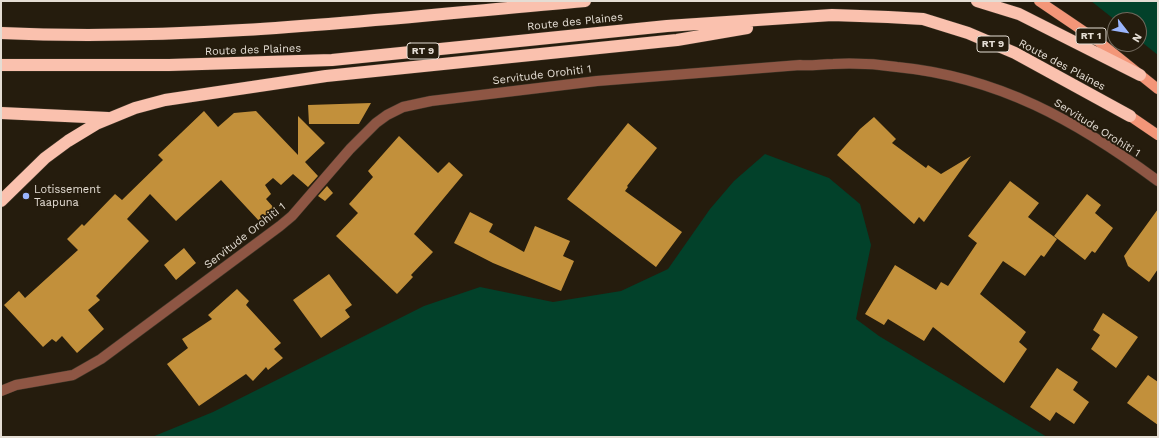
<!DOCTYPE html>
<style>
body{margin:0}
#map{position:relative;width:1159px;height:438px;overflow:hidden;background:#251c0d;font-family:"Work Sans",sans-serif}
canvas{display:block}
.frame{position:absolute;inset:0;border:2px solid #e4ddd4;pointer-events:none}
.north{position:absolute;left:1107px;top:12px;width:40px;height:40px;box-sizing:border-box;background:#251c0d;border:1px solid #71695d;border-radius:50%;rotate:121deg;font-size:11px;font-weight:700;line-height:16px;text-align:center;color:#e4ddd4}
.north::after{content:'';display:block;margin:auto;width:14px;height:18px;background:#9ab5fd;clip-path:polygon(50% 0,100% 100%,50% 72%,0 100%)}
</style>
<div id="map">
<canvas width="1159" height="438"></canvas>
<div class="frame"></div>
<div class="north">N</div>
</div>
<script>
const g = document.querySelector('canvas').getContext('2d');
g.lineJoin = 'round';
function fill(path, color) {
  g.fillStyle = color;
  g.fill(path, 'evenodd');
}
function strokePath(path, color, width, dash) {
  g.strokeStyle = color;
  g.lineWidth = width;
  g.lineCap = dash ? 'butt' : 'round';
  g.setLineDash(dash || []);
  g.stroke(path);
}
function drawText(font, color, halo, rows, align = 'center') {
  g.font = font + ' "Work Sans",sans-serif';
  g.lineWidth = 4;
  g.setLineDash([]);
  g.textBaseline = 'middle';
  g.strokeStyle = halo;
  g.fillStyle = color;
  for (const [text, x, y, turn = 0] of rows) {
    g.save();
    g.translate(x, y);
    g.rotate((+turn || 0) * Math.PI / 180);
    g.textAlign = isNaN(turn) ? turn : align;
    if (halo) g.strokeText(text, 0, 0);
    g.fillText(text, 0, 0);
    g.restore();
  }
}
fill(new Path2D(`
 M 1091,1 L 1158,1 L 1158,55 L 1139,40 L 1139,20 L 1115,20 Z
 M 765,154 L 829,178 L 860,204 L 871,245 L 856,319 L 879,336 L 1047,437 L 152,437 L 213,412 L 424,306 L 480,287 L 553,302 L 621,291 L 668,269 L 710,209 L 734,181 Z`), '#02412a');
fill(new Path2D(`
 M 371,103 L 359,124 L 309,124 L 308,105 Z
 M 204,111 L 218,127 L 234,113 L 256,111 L 298,155 L 298,116 L 325,143 L 305,162 L 318,176 L 308,187 L 293,174 L 281,185 L 273,178 L 265,185 L 271,194 L 266,199 L 274,208 L 260,222 L 221,180 L 176,221 L 150,194 L 127,219 L 149,241 L 96,296 L 100,300 L 88,310 L 104,329 L 77,353 L 62,336 L 56,342 L 52,339 L 43,347 L 4,305 L 19,291 L 25,298 L 78,250 L 67,239 L 82,224 L 84,226 L 115,194 L 122,200 L 163,160 L 158,155 Z
 M 874,117 L 896,139 L 892,143 L 926,168 L 928,165 L 941,174 L 971,156 L 924,222 L 919,217 L 914,224 L 837,155 L 860,129 Z
 M 628,123 L 657,148 L 627,186 L 628,187 L 625,191 L 682,232 L 656,267 L 567,199 Z
 M 399,136 L 438,173 L 449,162 L 463,175 L 414,234 L 433,252 L 411,275 L 413,277 L 397,294 L 336,236 L 358,213 L 349,204 L 373,177 L 368,171 Z
 M 1010,181 L 1039,203 L 1028,217 L 1057,239 L 1044,257 L 1041,255 L 1025,276 L 1003,261 L 980,294 L 1026,332 L 1019,342 L 1027,349 L 1004,383 L 933,327 L 924,341 L 888,319 L 884,325 L 865,314 L 895,265 L 936,290 L 941,282 L 948,286 L 977,243 L 968,236 Z
 M 327,186 L 333,193 L 325,201 L 318,196 Z
 M 1087,194 L 1101,205 L 1095,213 L 1113,228 L 1095,253 L 1092,251 L 1085,260 L 1054,236 Z
 M 1158,209 L 1158,269 L 1149,282 L 1128,266 L 1124,256 Z
 M 470,212 L 493,224 L 489,232 L 524,252 L 535,226 L 570,241 L 563,256 L 574,261 L 561,291 L 493,263 L 454,243 Z
 M 184,248 L 196,263 L 176,280 L 164,265 Z
 M 329,274 L 352,305 L 345,310 L 350,317 L 321,338 L 293,300 Z
 M 237,289 L 249,301 L 246,305 L 281,343 L 274,349 L 283,358 L 268,370 L 266,367 L 253,381 L 246,374 L 199,406 L 167,364 L 188,348 L 182,339 L 212,319 L 208,315 Z
 M 1103,313 L 1138,337 L 1116,368 L 1091,349 L 1100,335 L 1093,330 Z
 M 1057,368 L 1078,382 L 1073,390 L 1089,402 L 1074,424 L 1056,412 L 1050,421 L 1030,407 Z
 M 1148,375 L 1158,382 L 1158,425 L 1127,403 Z`), '#c2903b');
const minor = new Path2D(`
 M 1,391 L 16,385 L 73,375 L 101,359 L 280,226 L 292,216 L 350,149 L 376,123 L 387,115 L 403,107 L 431,101 L 597,81 L 800,65 C 811,66 822,64 833,64 C 854,63 876,64 897,67 C 999,77 1077,121 1158,181`);
const major = new Path2D(`
 M 1039,1 L 1098,41 L 1158,89
 M 1130,116 L 1158,135`);
const highway = new Path2D(`
 M 977,1 L 1019,14 L 1140,75
 M 1,33 C 196,42 391,18 585,1
 M 1,65 L 169,65 L 332,60 L 667,26 L 832,15 L 888,17 L 923,19 L 968,33 L 1015,53 L 1130,116
 M 1,113 L 108,118
 M 1,201 L 45,158 L 68,141 L 96,124 L 135,108 L 165,100 L 326,76 L 677,40 L 747,28`);
strokePath(minor, '#403729', 11);
strokePath(major, '#403729', 11);
strokePath(highway, '#403729', 13);
strokePath(minor, '#8e5644', 10);
strokePath(major, '#f39678', 10);
strokePath(highway, '#fac1ae', 12);
for (const [x, y, r, color] of [
 [26,196,4,"#9ab5fd"]
]) {
  const dot = new Path2D();
  dot.arc(x, y, r, 0, 2 * Math.PI);
  g.fillStyle = color;
  g.fill(dot);
  strokePath(dot, '#251c0d', 1.5);
}
for (const [x, y, w] of [
 [1091,36,30],
 [993,44,32],
 [423,51,32]
]) {
  const box = new Path2D();
  box.roundRect(x - w / 2, y - 8, w, 16, 3);
  g.fillStyle = '#251c0d';
  g.fill(box);
  strokePath(box, '#e4ddd4', 1);
}
drawText('bold 10px', '#e4ddd4', null, [
 ["RT 1",1091,36],
 ["RT 9",993,44],
 ["RT 9",423,51]
]);
drawText('11px', '#e4ddd4', '#251c0d', [
 ["Route des Plaines",575,22,-6],
 ["Route des Plaines",253,50,-2],
 ["Route des Plaines",1062,65,28],
 ["Servitude Orohiti 1",542,75,-7],
 ["Servitude Orohiti 1",1097,128,32],
 ["Servitude Orohiti 1",245,236,-38]
]);
drawText('11px', '#e4ddd4', '#251c0d', [
 ["Lotissement",34,190],
 ["Taapuna",34,203]
], 'left');
</script>
